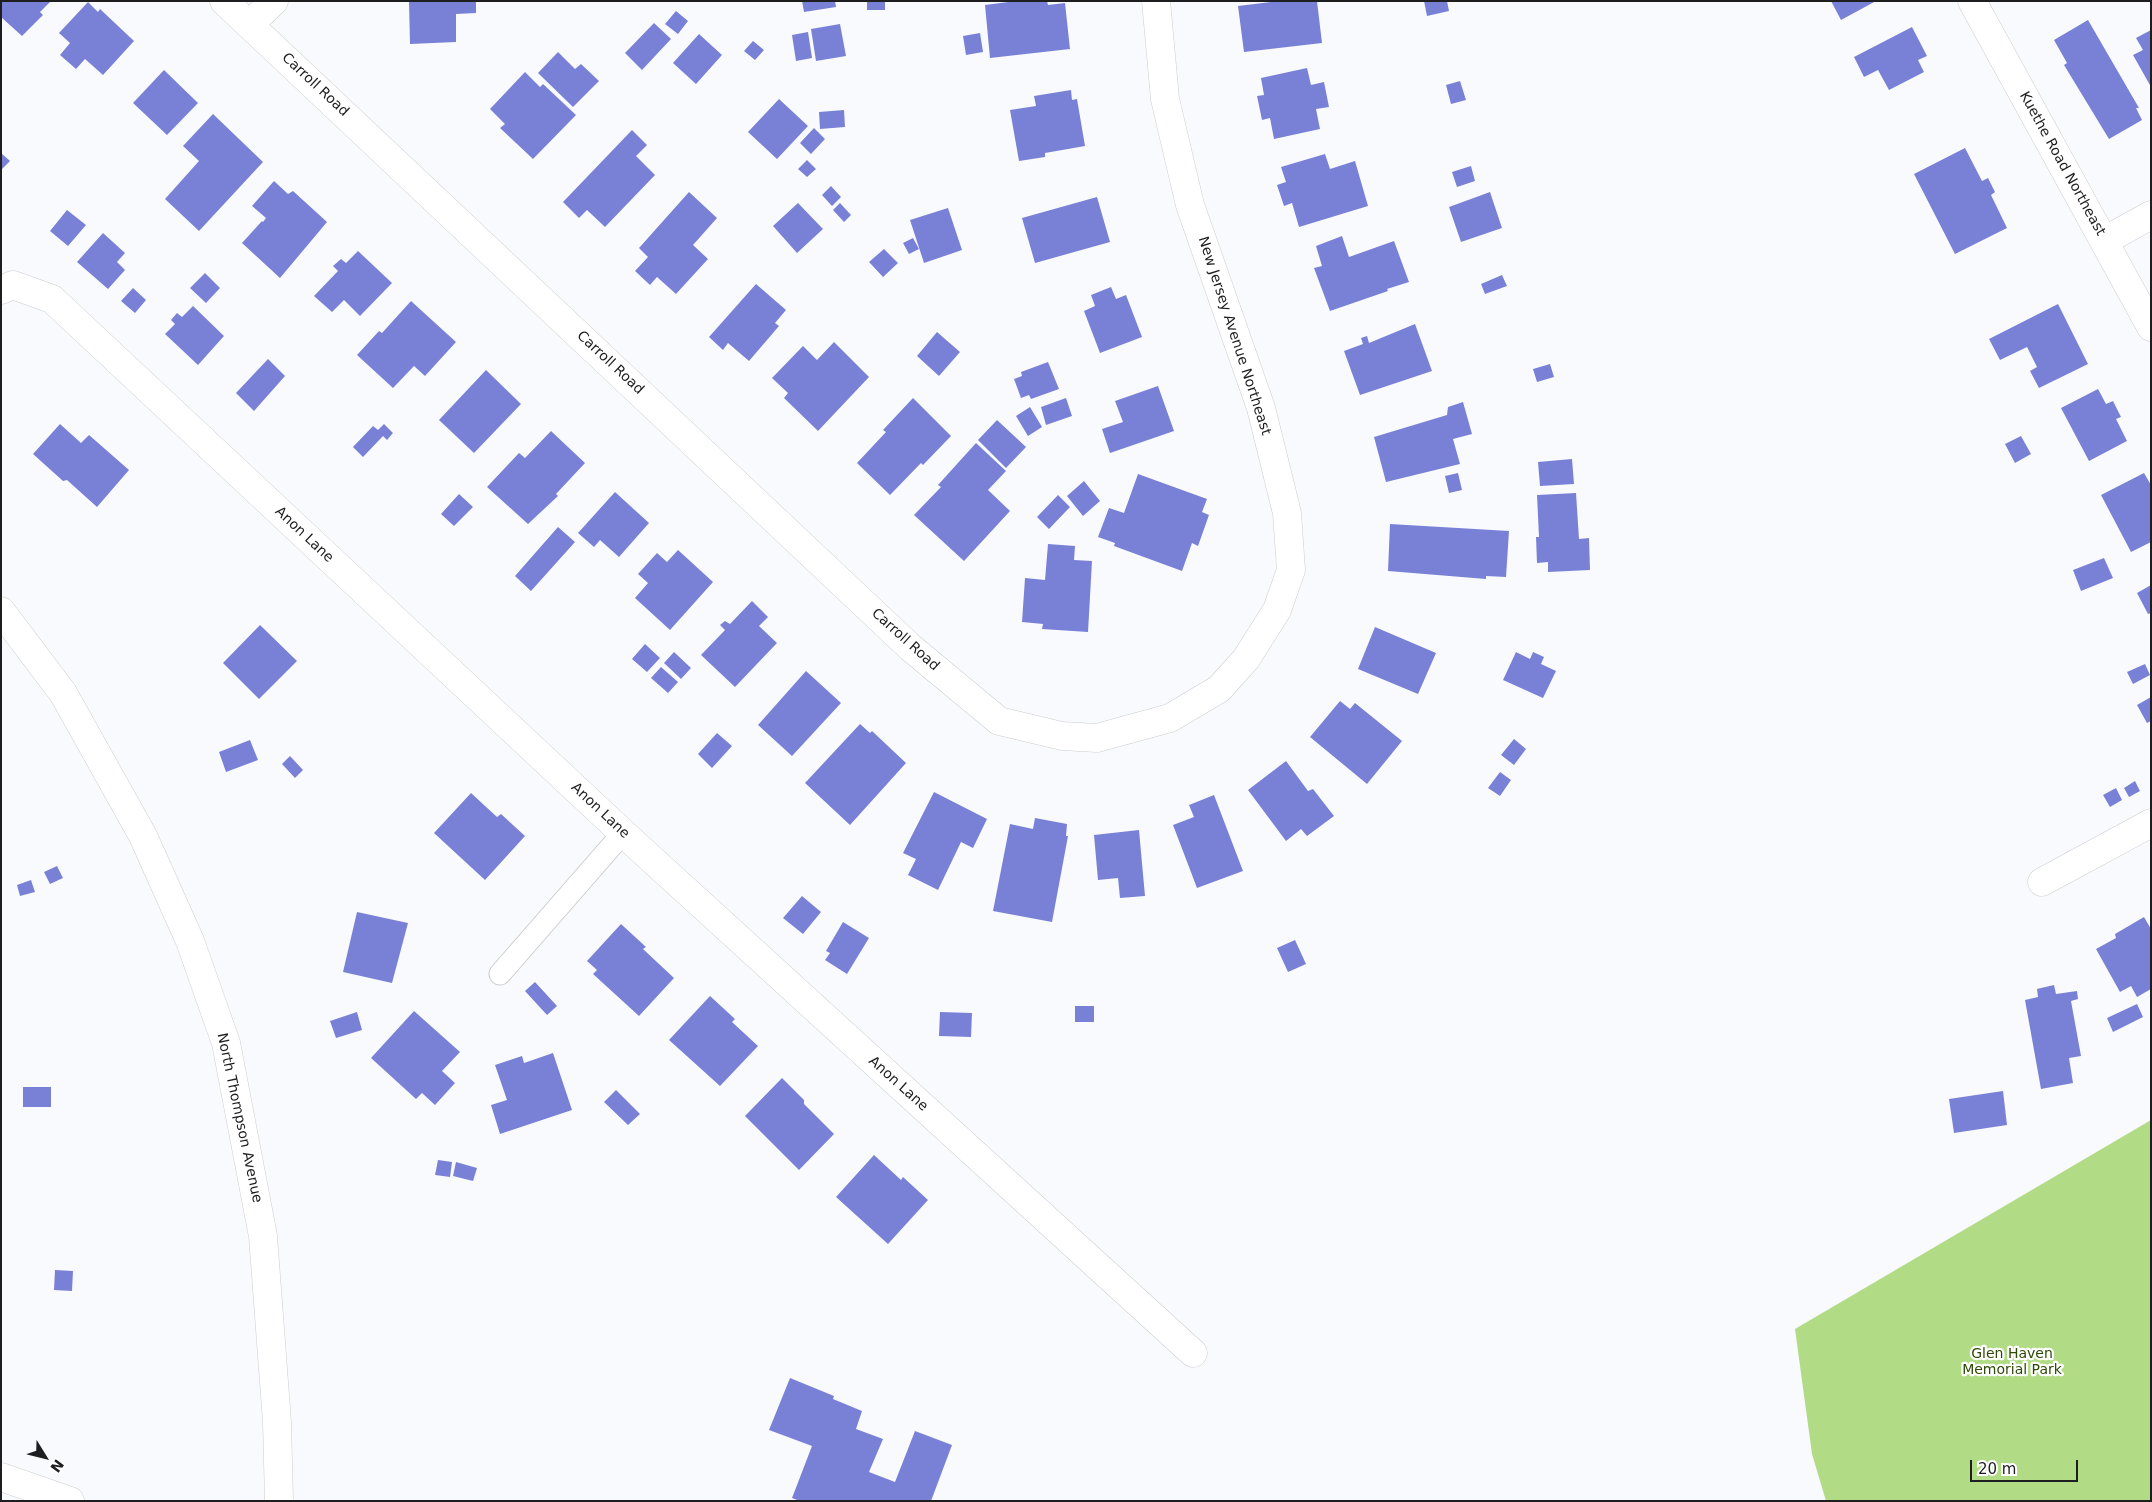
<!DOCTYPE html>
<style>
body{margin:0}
#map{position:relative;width:2152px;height:1502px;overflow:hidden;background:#f9fafd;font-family:"DejaVu Sans",sans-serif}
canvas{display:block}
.frame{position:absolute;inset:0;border:2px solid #1e1e20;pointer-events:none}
.north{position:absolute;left:20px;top:1432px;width:50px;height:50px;-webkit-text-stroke:4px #fff;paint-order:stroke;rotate:126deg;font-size:14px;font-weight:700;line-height:20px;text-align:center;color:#1e1e20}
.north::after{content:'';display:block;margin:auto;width:18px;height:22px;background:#1e1e20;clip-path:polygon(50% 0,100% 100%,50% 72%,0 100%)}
.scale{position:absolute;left:1970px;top:1460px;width:108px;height:22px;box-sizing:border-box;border:2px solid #1e1e20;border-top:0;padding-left:6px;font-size:15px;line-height:18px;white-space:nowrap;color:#1e1e20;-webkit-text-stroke:4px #fff;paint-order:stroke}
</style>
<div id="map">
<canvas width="2152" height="1502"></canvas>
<div class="frame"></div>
<div class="north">N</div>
<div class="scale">20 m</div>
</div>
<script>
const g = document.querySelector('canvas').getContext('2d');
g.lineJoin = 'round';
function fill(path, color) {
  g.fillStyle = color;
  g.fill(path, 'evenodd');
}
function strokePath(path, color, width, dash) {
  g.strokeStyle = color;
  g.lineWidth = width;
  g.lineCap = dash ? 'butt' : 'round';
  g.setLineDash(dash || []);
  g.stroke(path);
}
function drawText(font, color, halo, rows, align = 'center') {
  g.font = font + ' "DejaVu Sans",sans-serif';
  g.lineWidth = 4.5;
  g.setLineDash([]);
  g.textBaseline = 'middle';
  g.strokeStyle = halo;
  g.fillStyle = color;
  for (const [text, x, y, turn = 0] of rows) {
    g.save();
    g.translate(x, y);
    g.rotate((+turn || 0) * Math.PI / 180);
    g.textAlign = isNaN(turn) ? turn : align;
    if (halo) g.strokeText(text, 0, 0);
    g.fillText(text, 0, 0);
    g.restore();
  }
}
fill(new Path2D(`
 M 2151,1120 L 2151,1501 L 1826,1501 L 1812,1454 L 1795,1329 Z`), '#b1db85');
fill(new Path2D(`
 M 1,1 L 51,1 L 40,12 L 43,15 L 22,36 L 1,17 Z
 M 409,1 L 476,1 L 476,13 L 456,14 L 456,42 L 410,44 Z
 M 802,1 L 835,1 L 836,7 L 804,12 Z
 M 867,1 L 885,1 L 885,10 L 867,10 Z
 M 1016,1 L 1047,1 L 1048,5 L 1065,3 L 1070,49 L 990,58 L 985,5 Z
 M 1279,1 L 1317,1 L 1322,43 L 1244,52 L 1238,6 Z
 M 1424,1 L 1447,1 L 1449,11 L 1427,16 Z
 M 1831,1 L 1876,1 L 1841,20 Z
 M 88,2 L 98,12 L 100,9 L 134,41 L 103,75 L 85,59 L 76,69 L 60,55 L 70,43 L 59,33 Z
 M 676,11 L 688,21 L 678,34 L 665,24 Z
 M 2088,20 L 2139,108 L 2136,108 L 2142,120 L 2109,139 L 2064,65 L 2067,63 L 2054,40 Z
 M 654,23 L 671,39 L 642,70 L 625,53 Z
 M 840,24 L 846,56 L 816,61 L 811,29 Z
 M 1912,27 L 1927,56 L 1918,60 L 1924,72 L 1889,90 L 1878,70 L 1864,77 L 1854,57 Z
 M 2151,30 L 2151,87 L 2133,55 L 2143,50 L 2136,38 Z
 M 808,32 L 812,58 L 796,61 L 792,35 Z
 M 980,33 L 983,52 L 966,55 L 963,36 Z
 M 699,34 L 722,55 L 696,84 L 673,63 Z
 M 753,41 L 764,50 L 755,60 L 744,51 Z
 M 558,52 L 575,69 L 581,64 L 599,81 L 573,107 L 538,73 Z
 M 1307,68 L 1311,85 L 1324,82 L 1329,107 L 1316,109 L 1320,129 L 1274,139 L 1270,118 L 1262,120 L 1257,96 L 1264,95 L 1261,78 Z
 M 164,70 L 198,103 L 167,135 L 133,103 Z
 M 525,72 L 540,87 L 543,84 L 576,115 L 533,159 L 500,128 L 505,124 L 490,109 Z
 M 1460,81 L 1466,100 L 1451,104 L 1446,85 Z
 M 1071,90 L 1072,100 L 1077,99 L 1085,146 L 1045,153 L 1045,157 L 1019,161 L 1010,110 L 1036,106 L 1034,96 Z
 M 779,99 L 808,126 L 777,159 L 748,132 Z
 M 844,110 L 845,127 L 820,129 L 819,112 Z
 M 213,114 L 263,162 L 199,231 L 165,199 L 199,161 L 183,146 Z
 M 814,128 L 825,139 L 811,154 L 800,143 Z
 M 632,130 L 647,145 L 636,156 L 655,175 L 605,227 L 587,210 L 579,218 L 563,202 Z
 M 1965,148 L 1982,181 L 1988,178 L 1995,192 L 1991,195 L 2007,228 L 1955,254 L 1914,174 Z
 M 1,153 L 10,161 L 1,170 Z
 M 1325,154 L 1330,169 L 1355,161 L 1368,206 L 1299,227 L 1292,203 L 1284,206 L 1277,185 L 1286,182 L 1281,167 Z
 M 807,160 L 816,169 L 807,177 L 798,169 Z
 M 1471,166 L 1475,181 L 1457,187 L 1452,172 Z
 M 274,181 L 288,194 L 293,191 L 327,222 L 280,278 L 242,243 L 262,221 L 263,222 L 266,218 L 252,206 Z
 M 831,186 L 841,197 L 832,206 L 822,195 Z
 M 689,192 L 717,218 L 693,245 L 708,259 L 676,294 L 657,277 L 650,285 L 635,271 L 648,257 L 639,248 Z
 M 1490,192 L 1502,228 L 1461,242 L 1449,207 Z
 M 1097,197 L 1110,242 L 1035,263 L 1022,218 Z
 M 798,203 L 823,229 L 797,253 L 773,226 Z
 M 840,203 L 851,215 L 844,222 L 833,210 Z
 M 948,208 L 962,250 L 924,263 L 910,220 Z
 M 67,210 L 86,225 L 68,246 L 50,231 Z
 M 103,233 L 125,253 L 117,262 L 125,270 L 108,289 L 77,262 Z
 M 1342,236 L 1349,257 L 1394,241 L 1409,282 L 1387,289 L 1388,291 L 1330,311 L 1314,268 L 1322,266 L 1316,246 Z
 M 913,238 L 919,249 L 909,254 L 903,243 Z
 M 884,249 L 898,263 L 883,277 L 869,262 Z
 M 358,251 L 392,283 L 360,316 L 344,300 L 332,312 L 314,296 L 338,271 L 333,266 L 341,259 L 346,263 Z
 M 205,273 L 220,288 L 206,303 L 190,288 Z
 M 1502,275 L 1507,286 L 1485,294 L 1481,284 Z
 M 756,284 L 786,310 L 775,323 L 779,326 L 749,361 L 728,343 L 723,350 L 709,337 Z
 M 1111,287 L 1116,299 L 1126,295 L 1142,337 L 1100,353 L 1084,311 L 1095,306 L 1091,295 Z
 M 133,288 L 146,300 L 135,313 L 121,301 Z
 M 411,301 L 456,342 L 425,376 L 414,366 L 393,388 L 357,355 L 379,331 L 382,333 Z
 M 2058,304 L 2088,364 L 2039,388 L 2030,371 L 2037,367 L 2027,347 L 2000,360 L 1989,339 Z
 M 193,306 L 224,336 L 198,365 L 165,334 L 175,324 L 171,320 L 177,313 L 182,317 Z
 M 1415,324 L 1432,371 L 1360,395 L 1344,351 L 1363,344 L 1361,338 L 1367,336 L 1369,343 Z
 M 937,332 L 960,352 L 939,376 L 917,356 Z
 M 834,342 L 869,377 L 818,431 L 784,398 L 788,393 L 772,378 L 803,346 L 817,360 Z
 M 268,359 L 285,376 L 254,411 L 236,393 Z
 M 1048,362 L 1059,389 L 1031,399 L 1029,395 L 1021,398 L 1014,379 L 1022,376 L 1021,372 Z
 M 1550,364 L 1554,377 L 1537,382 L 1533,369 Z
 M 486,370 L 521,404 L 474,453 L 439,420 Z
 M 1158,386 L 1174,431 L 1110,453 L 1102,429 L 1123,422 L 1115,401 Z
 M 2098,389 L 2106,404 L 2113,401 L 2121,417 L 2116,419 L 2127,441 L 2089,461 L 2061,408 Z
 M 913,398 L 951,436 L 923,465 L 921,463 L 890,495 L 857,463 L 886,432 L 883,430 Z
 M 1066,398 L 1072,416 L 1046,425 L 1041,407 Z
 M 1463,402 L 1472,434 L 1453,439 L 1460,464 L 1386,482 L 1374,437 L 1447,415 L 1448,407 Z
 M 1030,407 L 1042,427 L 1028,436 L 1016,416 Z
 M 997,420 L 1026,447 L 1006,468 L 978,440 Z
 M 60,424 L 81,443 L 89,435 L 129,470 L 97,507 L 67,480 L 63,481 L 33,454 Z
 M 384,424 L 393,433 L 387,440 L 383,436 L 363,457 L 353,447 L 373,426 L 378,430 Z
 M 551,431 L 585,463 L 556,494 L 558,496 L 528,524 L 487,487 L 519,453 L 525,458 Z
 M 2021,436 L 2031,454 L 2015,463 L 2005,444 Z
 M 976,443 L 1006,471 L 988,490 L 1010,511 L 964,561 L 914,515 L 941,487 L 938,485 Z
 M 1572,459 L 1574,484 L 1540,486 L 1538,462 Z
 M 1458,473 L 1462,490 L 1449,493 L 1445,476 Z
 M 2144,473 L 2151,485 L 2151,542 L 2131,552 L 2101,495 Z
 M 1138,474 L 1207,499 L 1202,512 L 1209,515 L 1198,546 L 1192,543 L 1182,571 L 1114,546 L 1115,543 L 1098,537 L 1109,508 L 1124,513 Z
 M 1084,481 L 1100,501 L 1083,516 L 1067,496 Z
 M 615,492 L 649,523 L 619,557 L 600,540 L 594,547 L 578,533 Z
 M 1576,493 L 1579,539 L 1589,538 L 1590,570 L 1548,572 L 1548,562 L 1537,563 L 1536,537 L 1539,537 L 1537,495 Z
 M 459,494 L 473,507 L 454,526 L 441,514 Z
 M 1058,495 L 1070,507 L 1049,529 L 1037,517 Z
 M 1390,524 L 1509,531 L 1506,577 L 1486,576 L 1486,579 L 1388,571 Z
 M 558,527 L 575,542 L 531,591 L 515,576 Z
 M 1048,544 L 1075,546 L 1074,560 L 1092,561 L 1088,632 L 1042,629 L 1043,624 L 1022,622 L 1025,578 L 1045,580 Z
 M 678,550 L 713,582 L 670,630 L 635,598 L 648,583 L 638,574 L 657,553 L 667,562 Z
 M 2104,558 L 2113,578 L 2081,591 L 2073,570 Z
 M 2151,585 L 2151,613 L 2148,614 L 2137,593 Z
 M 752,601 L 768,617 L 759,626 L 777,643 L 735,687 L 701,655 L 725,630 L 720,625 L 725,621 L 730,624 Z
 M 260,625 L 297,661 L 259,699 L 223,663 Z
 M 1375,627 L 1436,653 L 1418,694 L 1358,669 Z
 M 645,644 L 660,658 L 647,672 L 632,659 Z
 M 674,652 L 691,668 L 681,679 L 664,663 Z
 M 1516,652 L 1530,659 L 1533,652 L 1544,657 L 1541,664 L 1556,671 L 1543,698 L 1503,680 Z
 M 2145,664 L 2150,675 L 2133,684 L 2127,672 Z
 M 661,667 L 678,682 L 668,693 L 651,678 Z
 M 806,671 L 841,703 L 792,756 L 758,725 Z
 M 2151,697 L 2151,721 L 2147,723 L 2137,705 Z
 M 1340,701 L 1350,709 L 1355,703 L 1402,741 L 1367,784 L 1310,737 Z
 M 860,724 L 870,733 L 872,731 L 906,763 L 850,825 L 805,783 Z
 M 717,733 L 732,746 L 712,768 L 698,754 Z
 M 1514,739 L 1526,749 L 1514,765 L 1501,755 Z
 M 250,740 L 258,760 L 226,772 L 219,752 Z
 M 290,756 L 303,770 L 295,778 L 282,764 Z
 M 1286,761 L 1308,791 L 1313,789 L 1334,816 L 1307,836 L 1301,829 L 1286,841 L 1248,790 Z
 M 1500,772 L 1511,780 L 1500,796 L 1488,788 Z
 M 2135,781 L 2140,791 L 2129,797 L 2124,788 Z
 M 2116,788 L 2122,800 L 2110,807 L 2103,795 Z
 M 934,792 L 987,819 L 973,848 L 961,842 L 938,890 L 908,875 L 916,859 L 903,853 Z
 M 471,793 L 497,817 L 501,814 L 525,836 L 485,880 L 434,833 Z
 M 1214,795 L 1243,871 L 1197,888 L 1173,825 L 1194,817 L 1189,805 Z
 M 1035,818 L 1067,824 L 1066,836 L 1068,836 L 1052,922 L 993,911 L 1010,824 L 1033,829 Z
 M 1139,830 L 1145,896 L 1120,898 L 1118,878 L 1098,880 L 1094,835 Z
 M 57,866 L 63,878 L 50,884 L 44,872 Z
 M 31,880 L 35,892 L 20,896 L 17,885 Z
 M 802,896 L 821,912 L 803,934 L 783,918 Z
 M 357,912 L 408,923 L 392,983 L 343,972 Z
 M 2144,917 L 2151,929 L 2151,989 L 2137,997 L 2131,986 L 2120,992 L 2096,949 L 2116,938 L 2115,934 Z
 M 843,922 L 869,938 L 847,974 L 825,960 L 830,953 L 826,951 Z
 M 621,924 L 646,947 L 643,949 L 674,978 L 639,1016 L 593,974 L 597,970 L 587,961 Z
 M 1295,940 L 1306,964 L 1288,972 L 1277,948 Z
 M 535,982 L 557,1006 L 547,1015 L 525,991 Z
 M 2054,985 L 2056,994 L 2077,991 L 2078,999 L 2071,1001 L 2081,1056 L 2069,1058 L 2073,1083 L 2041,1089 L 2025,1000 L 2038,997 L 2037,989 Z
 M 710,996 L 735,1019 L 732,1022 L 758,1046 L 720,1086 L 669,1040 Z
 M 2137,1004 L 2143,1017 L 2113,1032 L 2107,1018 Z
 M 1075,1006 L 1094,1006 L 1094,1022 L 1075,1022 Z
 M 414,1011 L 460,1052 L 442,1071 L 455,1083 L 435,1105 L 422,1093 L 416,1099 L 371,1058 Z
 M 357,1012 L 362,1030 L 336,1038 L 330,1021 Z
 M 940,1012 L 972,1013 L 971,1037 L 939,1036 Z
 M 553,1053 L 572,1110 L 500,1134 L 491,1105 L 507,1100 L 495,1065 L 522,1056 L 524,1063 Z
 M 782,1078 L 804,1100 L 804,1104 L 834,1134 L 799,1170 L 745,1116 Z
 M 23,1087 L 51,1087 L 51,1107 L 23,1107 Z
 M 616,1090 L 640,1114 L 628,1125 L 604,1102 Z
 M 2003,1091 L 2007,1125 L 1954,1133 L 1949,1099 Z
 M 874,1155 L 901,1180 L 903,1177 L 928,1200 L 888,1244 L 836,1197 Z
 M 438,1160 L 452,1162 L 450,1177 L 435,1175 Z
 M 456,1162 L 477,1168 L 473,1181 L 453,1176 Z
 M 55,1270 L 73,1271 L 72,1291 L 54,1290 Z
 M 790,1378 L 834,1396 L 833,1399 L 862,1411 L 856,1429 L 883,1439 L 869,1472 L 895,1482 L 915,1431 L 952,1445 L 931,1501 L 800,1501 L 792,1498 L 812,1446 L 769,1430 Z`), '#7981d7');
const lane = new Path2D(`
 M 500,974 L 623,833`);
const street = new Path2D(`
 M 224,1 L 911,648 L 999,721 L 1062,736 L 1097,738 L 1170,718 L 1219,689 L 1246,659 L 1277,610 L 1291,570 L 1287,513 L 1261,408 L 1190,205 L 1165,99 L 1156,1
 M 1972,1 L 2151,327
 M 250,24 L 274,1
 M 2104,241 L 2151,215
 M 1,290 L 13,285 L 52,299 L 623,833 L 1193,1353
 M 1,611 L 63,693 L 143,836 L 190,941 L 226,1043 L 263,1236 L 277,1422 L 279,1501
 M 2042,882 L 2151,823`);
const highway = new Path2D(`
 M 1,1477 L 70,1501`);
strokePath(lane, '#cccdd0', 23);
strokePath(street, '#cccdd0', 29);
strokePath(highway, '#cccdd0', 29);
strokePath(lane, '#fff', 21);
strokePath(street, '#fff', 28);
strokePath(highway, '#fff', 28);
drawText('14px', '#1e1e20', '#fff', [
 ["Carroll Road",315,85,43],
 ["Kuethe Road Northeast",2062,164,61],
 ["New Jersey Avenue Northeast",1234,336,72],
 ["Carroll Road",610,363,43],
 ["Anon Lane",304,535,43],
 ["Carroll Road",905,640,42],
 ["Anon Lane",600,811,43],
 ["Anon Lane",898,1084,42],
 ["North Thompson Avenue",239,1118,78]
]);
drawText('14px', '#2e4805', '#fff', [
 ["Glen Haven",2012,1354],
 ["Memorial Park",2012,1370]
]);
</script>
